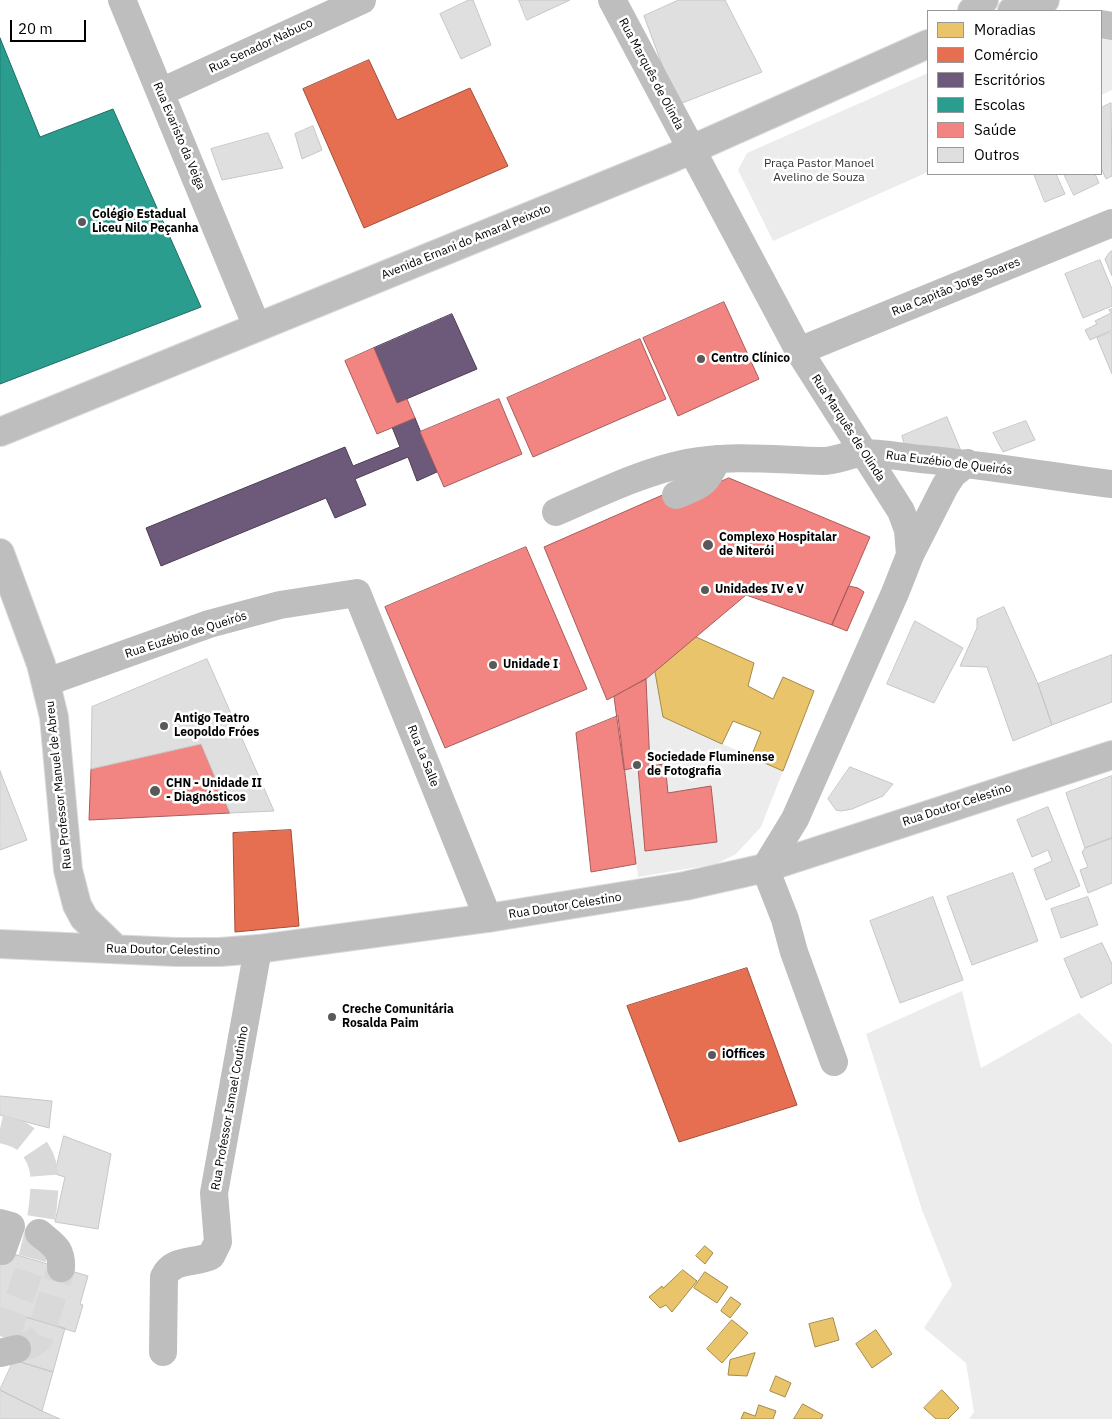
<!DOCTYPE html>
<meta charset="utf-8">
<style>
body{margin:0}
#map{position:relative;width:1112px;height:1419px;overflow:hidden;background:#fff;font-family:"IBM Plex Sans",sans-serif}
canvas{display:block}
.legend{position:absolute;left:927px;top:10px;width:175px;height:165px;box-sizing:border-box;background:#fff;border:1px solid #999;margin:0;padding:6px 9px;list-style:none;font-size:15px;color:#000}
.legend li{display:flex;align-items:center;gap:10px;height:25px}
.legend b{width:25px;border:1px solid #999}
.scale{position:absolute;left:10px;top:20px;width:76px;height:22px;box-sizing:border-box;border:2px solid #000;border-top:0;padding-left:6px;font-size:15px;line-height:18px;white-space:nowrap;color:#000;-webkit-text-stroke:4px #fff;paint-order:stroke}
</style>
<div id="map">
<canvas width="1112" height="1419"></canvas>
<ul class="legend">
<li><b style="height:14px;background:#e9c46a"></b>Moradias</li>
<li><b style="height:14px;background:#e76f51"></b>Comércio</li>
<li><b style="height:14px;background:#6d597a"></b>Escritórios</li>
<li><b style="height:14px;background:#2a9d8f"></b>Escolas</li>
<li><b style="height:14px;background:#f28482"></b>Saúde</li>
<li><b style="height:14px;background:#dfdfdf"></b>Outros</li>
</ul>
<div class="scale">20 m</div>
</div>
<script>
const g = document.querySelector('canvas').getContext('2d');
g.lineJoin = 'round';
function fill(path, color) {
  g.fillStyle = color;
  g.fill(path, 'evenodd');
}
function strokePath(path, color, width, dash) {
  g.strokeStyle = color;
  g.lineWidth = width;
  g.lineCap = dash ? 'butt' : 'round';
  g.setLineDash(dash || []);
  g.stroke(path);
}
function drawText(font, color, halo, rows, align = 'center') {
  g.font = font + ' "IBM Plex Sans",sans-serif';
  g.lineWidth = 5;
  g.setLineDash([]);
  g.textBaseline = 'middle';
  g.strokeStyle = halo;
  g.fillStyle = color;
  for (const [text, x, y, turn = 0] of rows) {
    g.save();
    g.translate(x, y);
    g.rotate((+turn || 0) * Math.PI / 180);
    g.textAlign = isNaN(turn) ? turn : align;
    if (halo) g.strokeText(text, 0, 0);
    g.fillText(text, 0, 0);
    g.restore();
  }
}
fill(new Path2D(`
 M 1101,38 L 1112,40 L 1112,90 L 1101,95 Z
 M 928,73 L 928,172 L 773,241 L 738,170 L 747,153 Z
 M 655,672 L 663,717 L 783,771 L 761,827 L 736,854 L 716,864 L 638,877 L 624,770 L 638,767 L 646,850 L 717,842 L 711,787 L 668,793 L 650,766 L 646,679 Z
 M 962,991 L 981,1068 L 1079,1013 L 1112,1044 L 1112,1419 L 969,1419 L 974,1412 L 966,1363 L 924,1328 L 952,1285 L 922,1210 L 866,1034 Z`), '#ececec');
const homes = new Path2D(`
 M 696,637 L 754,663 L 748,686 L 773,699 L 783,677 L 814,691 L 783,771 L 751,757 L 761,732 L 733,721 L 722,744 L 663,717 L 655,672 Z
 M 705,1246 L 713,1253 L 705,1264 L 696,1256 Z
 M 683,1270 L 697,1281 L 672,1312 L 666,1305 L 660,1308 L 649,1297 L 662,1286 L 663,1288 Z
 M 705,1272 L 728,1287 L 717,1303 L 694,1288 Z
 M 731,1297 L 741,1304 L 730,1318 L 721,1311 Z
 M 833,1318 L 839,1340 L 815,1347 L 809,1324 Z
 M 732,1320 L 748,1333 L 722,1363 L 707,1349 Z
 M 876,1330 L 892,1354 L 872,1368 L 856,1344 Z
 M 755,1353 L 747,1376 L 728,1375 L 730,1360 Z
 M 776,1376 L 791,1383 L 785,1397 L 770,1391 Z
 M 942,1390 L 959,1408 L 948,1419 L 936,1419 L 924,1408 Z
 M 803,1404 L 823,1415 L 821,1419 L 794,1419 Z
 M 759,1405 L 776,1411 L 773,1419 L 741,1419 L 744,1412 L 755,1416 Z`);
fill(homes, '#e9c46a');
strokePath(homes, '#a3894a', 1);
const shops = new Path2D(`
 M 369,60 L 397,120 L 470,88 L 508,166 L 364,228 L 303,89 Z
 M 291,830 L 299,926 L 235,932 L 233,833 Z
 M 747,968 L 797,1105 L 679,1142 L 627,1006 Z`);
fill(shops, '#e76f51');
strokePath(shops, '#a24e39', 1);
const offices = new Path2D(`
 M 452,314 L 477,369 L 397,403 L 374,348 Z
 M 415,418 L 437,472 L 417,481 L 408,457 L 355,479 L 366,505 L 335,518 L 326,498 L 161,566 L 146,528 L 345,447 L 353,466 L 400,447 L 392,427 Z`);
fill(offices, '#6d597a');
strokePath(offices, '#4c3e55', 1);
const schools = new Path2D(`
 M 0,38 L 40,137 L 113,109 L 201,307 L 0,384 Z`);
fill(schools, '#2a9d8f');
strokePath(schools, '#1d6e64', 1);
const health = new Path2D(`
 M 724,302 L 759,379 L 678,416 L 643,338 Z
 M 640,339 L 666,399 L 533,457 L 507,398 Z
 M 374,348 L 397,403 L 407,399 L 415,418 L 377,434 L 345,361 Z
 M 499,399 L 522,454 L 444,487 L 420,432 Z
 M 729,478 L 870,537 L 832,625 L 746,595 L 646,679 L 607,700 L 544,547 L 667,493 L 672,503 Z
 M 526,547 L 587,689 L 445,748 L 385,607 Z
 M 849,586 L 858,588 L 864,592 L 847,631 L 832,625 Z
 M 646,679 L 650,766 L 665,764 L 668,793 L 711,786 L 717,842 L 645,851 L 638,767 L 624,770 L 614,697 Z
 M 618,716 L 636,864 L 591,872 L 576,733 Z
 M 201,744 L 230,813 L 89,820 L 91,769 Z`);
fill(health, '#f28482');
strokePath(health, '#a95c5b', 1);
const building = new Path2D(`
 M 469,0 L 473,0 L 491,45 L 461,59 L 440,14 Z
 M 519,0 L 570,0 L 527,20 Z
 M 679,0 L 725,0 L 762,72 L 677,105 L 644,16 Z
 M 1111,103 L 1112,176 L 1106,179 L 1101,168 L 1101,108 Z
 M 313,126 L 322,150 L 302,159 L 295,134 Z
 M 268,133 L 283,168 L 222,180 L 211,149 Z
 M 1034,174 L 1056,174 L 1065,194 L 1045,202 Z
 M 1064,174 L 1095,174 L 1099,183 L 1074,195 Z
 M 1112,251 L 1112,276 L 1105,259 L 1109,253 Z
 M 1100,260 L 1112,289 L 1112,306 L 1083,318 L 1065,274 Z
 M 1112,309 L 1112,330 L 1090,340 L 1085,330 L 1097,324 L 1095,321 L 1111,313 L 1109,310 Z
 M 1112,332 L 1112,374 L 1097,338 Z
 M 947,417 L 961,451 L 906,450 L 902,436 Z
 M 1026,421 L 1035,440 L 1003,452 L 993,433 Z
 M 1004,607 L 1038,684 L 1052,725 L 1013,741 L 987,667 L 960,666 L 977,628 L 977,619 Z
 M 915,621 L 963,648 L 934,703 L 887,684 Z
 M 1112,655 L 1112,702 L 1052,725 L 1038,684 Z
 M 207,659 L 274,811 L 230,813 L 201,744 L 91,769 L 92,707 Z
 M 850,767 L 893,784 L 883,796 L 852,809 L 841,811 L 836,810 L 828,799 Z
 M 0,771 L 27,840 L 0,850 Z
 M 1112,776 L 1112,838 L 1085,848 L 1066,793 Z
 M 1048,807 L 1080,886 L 1046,900 L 1034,869 L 1052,861 L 1048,850 L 1032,857 L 1017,820 Z
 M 1112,838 L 1112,883 L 1088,893 L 1080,870 L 1088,867 L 1082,852 L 1085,848 Z
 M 1013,873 L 1038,941 L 972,965 L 947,897 Z
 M 933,897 L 963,980 L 900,1003 L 870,921 Z
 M 1088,897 L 1098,925 L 1061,938 L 1051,909 Z
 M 1102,943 L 1112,964 L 1112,983 L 1081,998 L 1064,959 Z
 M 0,1096 L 52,1101 L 49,1128 L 0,1115 Z
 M 64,1136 L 111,1154 L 98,1229 L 55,1222 L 65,1177 L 55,1174 Z
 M 0,1250 L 88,1276 L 80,1304 L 83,1305 L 75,1332 L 0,1309 Z
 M 25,1317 L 65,1328 L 53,1372 L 14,1360 Z
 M 14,1360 L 53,1372 L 42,1411 L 0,1390 Z
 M 0,1390 L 42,1411 L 60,1419 L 0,1419 Z`);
fill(building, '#dfdfdf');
strokePath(building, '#c7c7c7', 1);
strokePath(new Path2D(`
 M 0,1129 C 9,1131 21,1134 28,1141 C 35,1147 41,1158 43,1167 C 46,1180 44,1193 43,1205 C 37,1255 19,1302 0,1348
 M 17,1349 L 32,1344 L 40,1337 L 61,1268`), '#d9d9d9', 28, [28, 14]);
const major = new Path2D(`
 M 972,11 L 984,0
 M 1012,11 L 1045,0
 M 0,432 L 670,159 L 928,44
 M 0,553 L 41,664 L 54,717 L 68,870 L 77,905 L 84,918 L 116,949
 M 0,944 L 176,952 L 220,952 L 258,949 L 488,918 L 685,886 L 765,868 L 1112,755`);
strokePath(major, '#dbdbdb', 30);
strokePath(new Path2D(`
 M 122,0 L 257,327
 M 612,0 L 799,351 L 901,511 L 908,530 L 910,555 L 895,593 L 795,819 L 765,868 L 785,919 L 794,952 L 834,1062
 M 1101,24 L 1112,26
 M 161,92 L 362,0
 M 799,351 L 1112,223
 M 676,495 C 701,485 706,485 717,459
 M 556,512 C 598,494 642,472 687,463 C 733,454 777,460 823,461 C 838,461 851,453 864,453 C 882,453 902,457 921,459 C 985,465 1048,476 1112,484
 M 910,555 L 945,486 L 953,474 L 967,463
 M 47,682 L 209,624 L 280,605 L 357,593 L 488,918
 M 0,1223 L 11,1226 L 2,1251
 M 39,1233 C 53,1245 62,1248 61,1268
 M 163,1352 L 164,1277 C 173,1258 193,1264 211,1256 L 218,1242 L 214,1193 L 258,949
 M 0,1353 L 17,1349`), '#bebebe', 28);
strokePath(major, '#bebebe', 28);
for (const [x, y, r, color] of [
 [82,222,5,"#595959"],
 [701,359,5,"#595959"],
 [708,545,6,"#595959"],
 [705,590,5,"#595959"],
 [493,665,5,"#595959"],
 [164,726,5,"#595959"],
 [637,765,5,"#595959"],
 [155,791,6,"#595959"],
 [332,1017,5,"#595959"],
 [712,1055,5,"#595959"]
]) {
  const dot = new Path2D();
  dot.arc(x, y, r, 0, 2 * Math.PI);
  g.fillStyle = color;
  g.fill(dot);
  strokePath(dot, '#fff', 2);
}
drawText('12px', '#000', '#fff', [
 ["Rua Senador Nabuco",261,46,-25],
 ["Rua Marquês de Olinda",651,74,62],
 ["Rua Evaristo da Veiga",179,136,67],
 ["Avenida Ernani do Amaral Peixoto",466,242,-22],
 ["Rua Capitão Jorge Soares",956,287,-22],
 ["Rua Marquês de Olinda",848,428,57],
 ["Rua Euzébio de Queirós",949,463,7],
 ["Rua Euzébio de Queirós",186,635,-18],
 ["Rua La Salle",423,756,68],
 ["Rua Professor Manuel de Abreu",59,785,-96],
 ["Rua Doutor Celestino",957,805,-18],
 ["Rua Doutor Celestino",565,906,-9],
 ["Rua Doutor Celestino",163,950,1],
 ["Rua Professor Ismael Coutinho",230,1108,-80]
]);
drawText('12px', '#333', '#fff', [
 ["Praça Pastor Manoel",819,164],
 ["Avelino de Souza",819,178]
]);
drawText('bold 12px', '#000', '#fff', [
 ["Colégio Estadual",92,215],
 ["Liceu Nilo Peçanha",92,229],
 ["Centro Clínico",711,359],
 ["Complexo Hospitalar",719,538],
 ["de Niterói",719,552],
 ["Unidades IV e V",715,590],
 ["Unidade I",503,665],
 ["Antigo Teatro",174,719],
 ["Leopoldo Fróes",174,733],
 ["Sociedade Fluminense",647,758],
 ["de Fotografia",647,772],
 ["CHN - Unidade II",166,784],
 ["- Diagnósticos",166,798],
 ["Creche Comunitária",342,1010],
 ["Rosalda Paim",342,1024],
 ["iOffices",722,1055]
], 'left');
</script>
